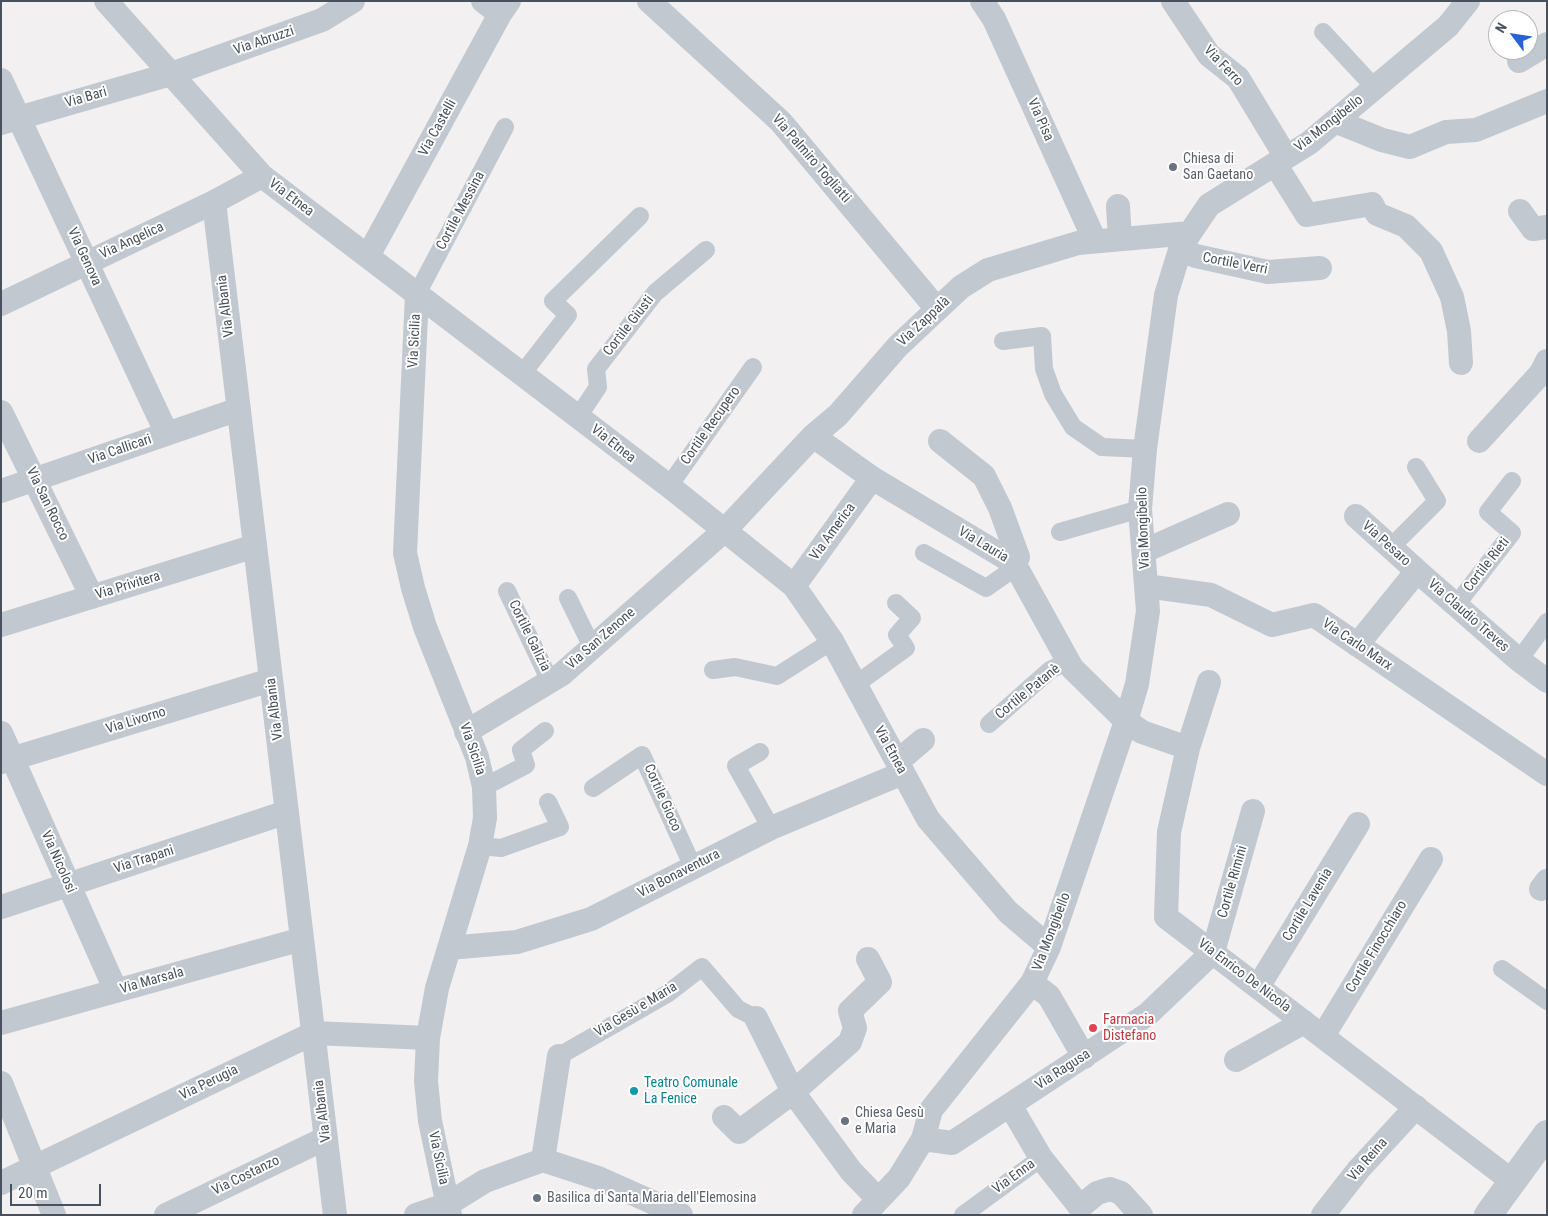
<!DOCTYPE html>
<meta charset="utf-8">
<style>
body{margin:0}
#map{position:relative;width:1548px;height:1216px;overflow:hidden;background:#f2f0f0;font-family:"Roboto Condensed",sans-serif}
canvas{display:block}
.frame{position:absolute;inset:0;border:2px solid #49515c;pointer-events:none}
.north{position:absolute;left:1488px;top:10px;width:50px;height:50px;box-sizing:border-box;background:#fff;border:1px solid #b6b9be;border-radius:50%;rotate:301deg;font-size:14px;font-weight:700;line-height:20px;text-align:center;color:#49515c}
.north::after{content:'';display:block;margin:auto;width:18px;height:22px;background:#2661d5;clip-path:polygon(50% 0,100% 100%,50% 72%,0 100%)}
.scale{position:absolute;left:10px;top:1184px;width:91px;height:22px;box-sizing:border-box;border:2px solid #49515c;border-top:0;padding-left:6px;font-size:15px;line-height:18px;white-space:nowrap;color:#49515c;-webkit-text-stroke:4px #fff;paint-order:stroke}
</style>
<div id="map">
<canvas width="1548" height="1216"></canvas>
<div class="frame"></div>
<div class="north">N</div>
<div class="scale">20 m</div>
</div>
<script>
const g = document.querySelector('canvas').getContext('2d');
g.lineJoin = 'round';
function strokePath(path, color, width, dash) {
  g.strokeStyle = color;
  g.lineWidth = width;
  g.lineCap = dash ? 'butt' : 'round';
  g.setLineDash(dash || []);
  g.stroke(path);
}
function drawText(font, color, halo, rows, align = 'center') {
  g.font = font + ' "Roboto Condensed",sans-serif';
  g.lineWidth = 4;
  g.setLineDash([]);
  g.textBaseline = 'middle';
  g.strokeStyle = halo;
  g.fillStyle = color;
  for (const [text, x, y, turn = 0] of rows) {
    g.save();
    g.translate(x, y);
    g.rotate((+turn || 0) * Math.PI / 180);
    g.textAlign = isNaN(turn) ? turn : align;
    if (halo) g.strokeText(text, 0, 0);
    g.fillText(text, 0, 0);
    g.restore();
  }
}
strokePath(new Path2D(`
 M 1323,32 L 1375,88
 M 417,294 L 505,127
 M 1003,341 L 1042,336 L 1044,369 L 1053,394 L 1073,427 L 1102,447 L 1145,449
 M 522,374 L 568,315 L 553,301 L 640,216
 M 578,417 L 598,387 L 596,369 L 655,293 L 706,250
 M 669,486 L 753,367
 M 1060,532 L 1140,509
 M 1391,547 L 1437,501 L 1416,467
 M 924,553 L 986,588 L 1016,567
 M 507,591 L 550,681
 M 568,598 L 592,647
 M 1456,605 L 1512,533 L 1488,512 L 1512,481
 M 1519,660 L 1547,622
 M 713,670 L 735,667 L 777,676 L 832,641
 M 855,685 L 906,648 L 897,635 L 912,618 L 896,603
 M 989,724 L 1050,670 L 1068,661
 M 760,752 L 736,766 L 771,828
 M 484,787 L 526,765 L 521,750 L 545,731
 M 593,788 L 642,755 L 693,867
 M 480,846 L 501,848 L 560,827 L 548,802
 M 1502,969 L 1547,1001
 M 559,1056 L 667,994 L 702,967 L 738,1009 L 756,1018
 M 963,1215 L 1041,1158`), '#c1c8d0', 18);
strokePath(new Path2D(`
 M 106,1 L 262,176 L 669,486 L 794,586 L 832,641 L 928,819 L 1008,912 L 1049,947
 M 483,1 L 500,14
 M 649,1 L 781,122 L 937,309
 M 982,1 L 994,19 L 1095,241
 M 1173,1 L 1209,55 L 1238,78 L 1286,157
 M 1519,61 L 1547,44
 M 1,80 L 167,434
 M 1335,121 L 1382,140 L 1410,147 L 1446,132 L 1476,130 L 1547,101
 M 1,123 L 171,74 L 322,20 L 353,1
 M 1275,164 L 1307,215 L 1372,204 L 1377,214 L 1406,226 L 1431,251 L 1452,297 L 1459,331 L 1461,363
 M 214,202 L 335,1215
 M 1118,206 L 1120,239
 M 1520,211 L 1533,229 L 1547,227
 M 1180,250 L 1196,256 L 1268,272 L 1320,268
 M 368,256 L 500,14 L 509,1
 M 417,294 L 405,553 L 413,588 L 425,627 L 477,757 L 484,787 L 485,818 L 480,846 L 437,988 L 428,1038 L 426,1081 L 430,1121 L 450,1215
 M 1,304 L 214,202 L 262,176
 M 1,412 L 92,597
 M 813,436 L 872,478 L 1014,563 L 1072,668 L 1126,721 L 1142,732 L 1188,748 L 1169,832 L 1166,917 L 1512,1181
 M 940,441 L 984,476 L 1000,508 L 1018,557 L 1014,563
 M 1479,441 L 1541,373 L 1547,361
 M 1,491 L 239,409
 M 1356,516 L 1417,571
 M 1144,551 L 1228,514
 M 794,586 L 872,478
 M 1146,586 L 1211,595 L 1272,625 L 1314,615 L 1547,774
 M 1,625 L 255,546
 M 1357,645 L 1417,571 L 1519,660 L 1547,681
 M 466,732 L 562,674 L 725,530 L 813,436 L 838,415 L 898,346 L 961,287 L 988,270 L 1078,243 L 1190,233
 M 1,733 L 116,991
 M 1188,748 L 1209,682
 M 1,762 L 271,680
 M 897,762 L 923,740
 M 1541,889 L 1547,881
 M 1,907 L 287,812
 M 449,948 L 517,942 L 591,919 L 771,828 L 903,773
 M 1032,983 L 1049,996 L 1084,1057
 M 1258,987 L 1358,824
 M 756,1018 L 793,1092 L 851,1171 L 878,1199
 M 1,1023 L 302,939
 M 1323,1036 L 1431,859
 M 1236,1060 L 1304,1022
 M 1,1083 L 54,1215
 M 1010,1105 L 1041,1158 L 1080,1207 L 1097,1193 L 1110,1189 L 1121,1193 L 1141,1215
 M 724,1117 L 739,1132 L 793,1092 L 850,1042 L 855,1028 L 850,1011 L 880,982 L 868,959
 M 923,1139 L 952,1143 L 1148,1014 L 1213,952 L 1253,811
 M 543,1160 L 598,1178 L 681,1215
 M 543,1160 L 559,1056
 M 1,1183 L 314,1033 L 428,1038
 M 166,1215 L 326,1138
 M 416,1215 L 448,1204 L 485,1181 L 543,1160
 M 864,1215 L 899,1178 L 923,1139 L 931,1110 L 1032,983 L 1049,947 L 1126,721 L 1137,684 L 1148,611 L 1140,509 L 1145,449 L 1166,295 L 1180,250 L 1190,233 L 1209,205 L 1309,143 L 1448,26 L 1468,1
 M 1323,1215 L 1359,1169 L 1416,1107`), '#c1c8d0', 24);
strokePath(new Path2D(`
 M 1488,1215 L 1547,1134`), '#c1c8d0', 28);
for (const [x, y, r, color] of [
 [1173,167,5,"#6b7280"],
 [1093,1028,5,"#e0444e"],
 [634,1091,5,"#0f9aa8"],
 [845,1121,5,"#6b7280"],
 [537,1198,5,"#6b7280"]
]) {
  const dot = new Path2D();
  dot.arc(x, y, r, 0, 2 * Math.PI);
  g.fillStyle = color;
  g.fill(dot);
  strokePath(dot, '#fff', 2);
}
drawText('14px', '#49515c', '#fff', [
 ["Via Abruzzi",264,41,-19],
 ["Via Ferro",1223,66,46],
 ["Via Bari",86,98,-16],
 ["Via Pisa",1040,120,66],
 ["Via Mongibello",1329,124,-38],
 ["Via Castelli",438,128,-61],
 ["Via Palmiro Togliatti",811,159,49],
 ["Via Etnea",291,198,37],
 ["Cortile Messina",461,211,-62],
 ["Via Angelica",132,241,-25],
 ["Via Genova",84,257,65],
 ["Cortile Verri",1235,264,11],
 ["Via Albania",226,306,-97],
 ["Via Zappalà",924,322,-43],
 ["Cortile Giusti",629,326,-52],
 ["Via Sicilia",415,341,-87],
 ["Cortile Recupero",711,426,-55],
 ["Via Etnea",613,444,38],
 ["Via Callicari",120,450,-19],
 ["Via San Rocco",47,504,64],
 ["Via Mongibello",1144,528,-92],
 ["Via America",833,532,-54],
 ["Via Pesaro",1386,544,42],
 ["Via Lauria",983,545,31],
 ["Cortile Rieti",1487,565,-52],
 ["Via Privitera",128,586,-17],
 ["Via Claudio Treves",1468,616,41],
 ["Cortile Galizia",529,636,64],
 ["Via San Zenone",601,639,-41],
 ["Via Carlo Marx",1357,645,34],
 ["Cortile Patanè",1028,692,-39],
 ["Via Albania",275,709,-97],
 ["Via Livorno",136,721,-17],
 ["Via Sicilia",472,749,71],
 ["Via Etnea",890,750,61],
 ["Cortile Gioco",662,798,66],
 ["Via Trapani",144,860,-18],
 ["Via Nicolosi",58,862,66],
 ["Via Bonaventura",679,874,-27],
 ["Cortile Rimini",1233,882,-74],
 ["Cortile Lavenia",1308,905,-59],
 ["Via Mongibello",1052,932,-69],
 ["Cortile Finocchiaro",1377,947,-59],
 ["Via Enrico De Nicola",1244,976,37],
 ["Via Marsala",152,981,-16],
 ["Via Gesù e Maria",636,1010,-31],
 ["Via Ragusa",1063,1070,-33],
 ["Via Perugia",209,1083,-26],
 ["Via Albania",323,1111,-97],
 ["Via Sicilia",438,1158,78],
 ["Via Reina",1368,1160,-49],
 ["Via Costanzo",246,1176,-26],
 ["Via Enna",1014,1177,-36]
]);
drawText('14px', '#5b616d', '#fff', [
 ["Chiesa di",1183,159],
 ["San Gaetano",1183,175],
 ["Chiesa Gesù",855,1113],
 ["e Maria",855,1129],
 ["Basilica di Santa Maria dell'Elemosina",547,1198]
], 'left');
drawText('14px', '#be3a42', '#fff', [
 ["Farmacia",1103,1020],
 ["Distefano",1103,1036]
], 'left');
drawText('14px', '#0d838f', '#fff', [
 ["Teatro Comunale",644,1083],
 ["La Fenice",644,1099]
], 'left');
</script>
